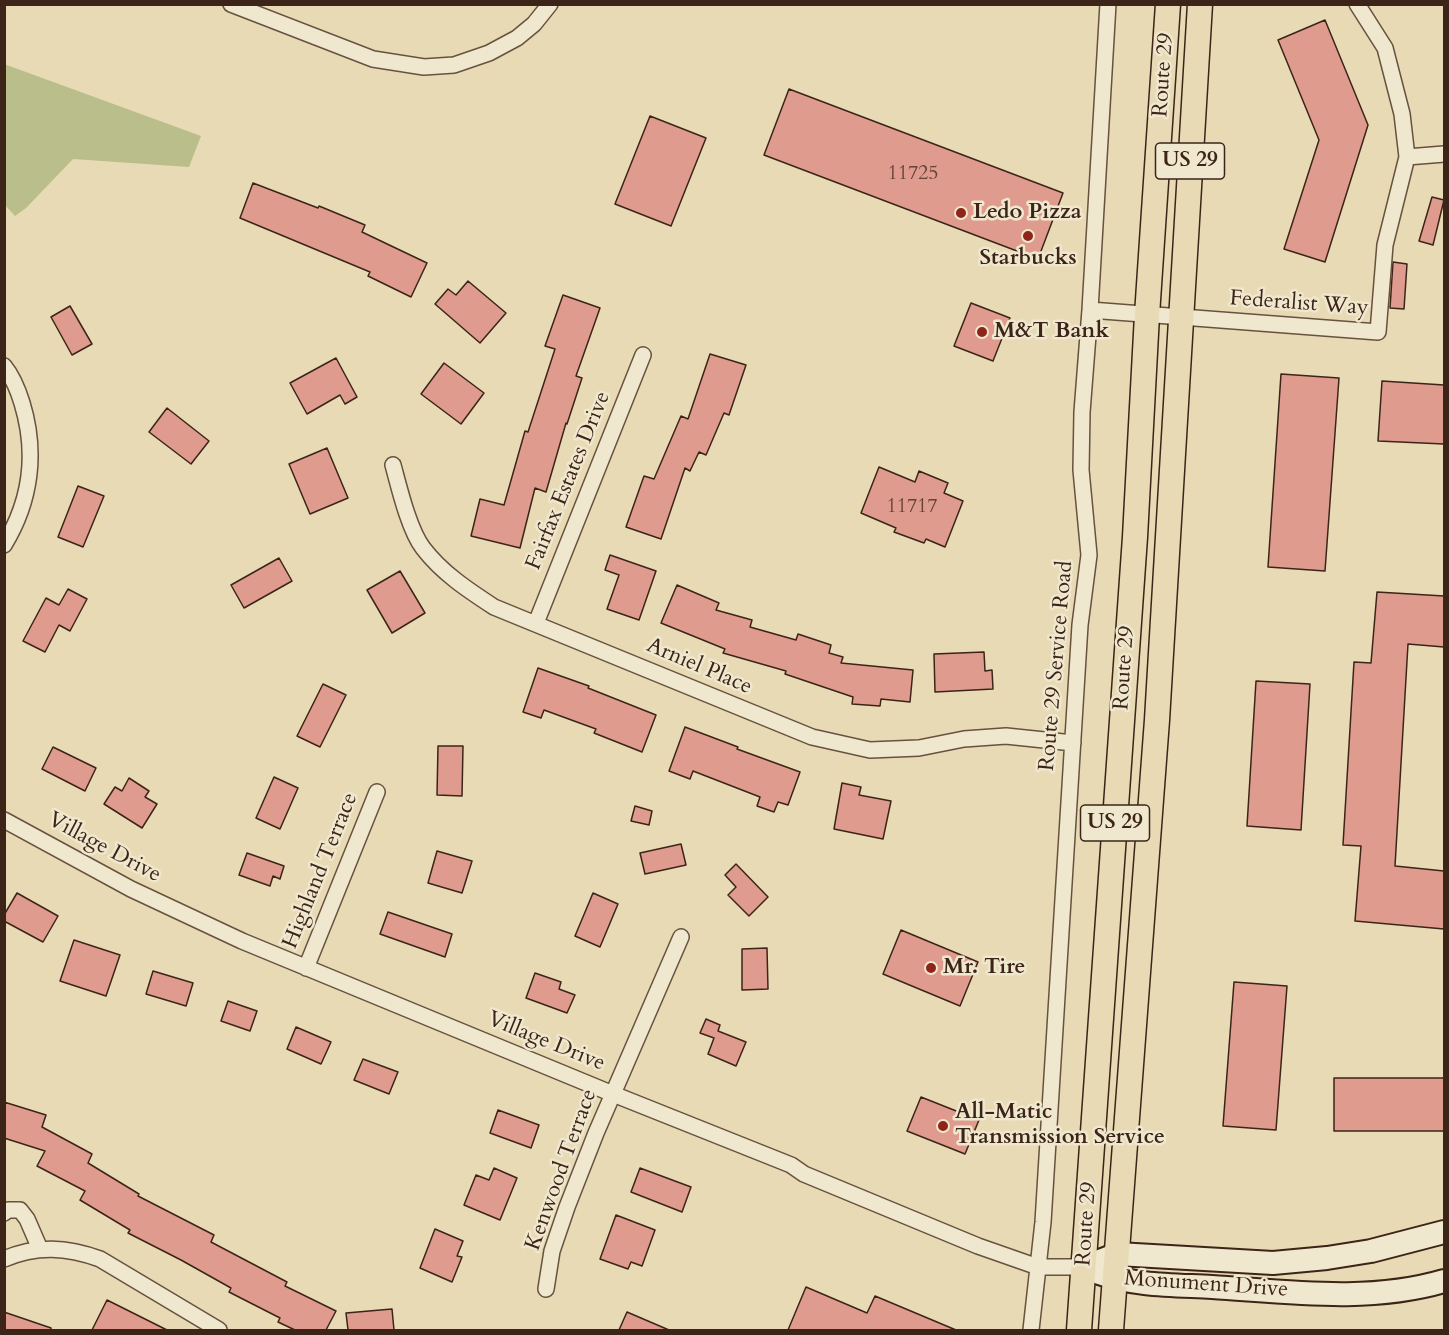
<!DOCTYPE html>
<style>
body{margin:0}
#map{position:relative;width:1449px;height:1335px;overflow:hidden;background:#e7dab4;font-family:Cardo,serif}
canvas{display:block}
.frame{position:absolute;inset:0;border:6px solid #3c2418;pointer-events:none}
</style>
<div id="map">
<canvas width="1449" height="1335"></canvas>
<div class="frame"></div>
</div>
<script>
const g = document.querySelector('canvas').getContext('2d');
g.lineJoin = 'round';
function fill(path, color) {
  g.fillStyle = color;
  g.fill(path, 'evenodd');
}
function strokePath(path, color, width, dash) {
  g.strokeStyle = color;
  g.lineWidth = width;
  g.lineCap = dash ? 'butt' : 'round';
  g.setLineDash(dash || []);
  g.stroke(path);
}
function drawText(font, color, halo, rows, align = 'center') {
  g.font = font + ' Cardo,serif';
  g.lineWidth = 5;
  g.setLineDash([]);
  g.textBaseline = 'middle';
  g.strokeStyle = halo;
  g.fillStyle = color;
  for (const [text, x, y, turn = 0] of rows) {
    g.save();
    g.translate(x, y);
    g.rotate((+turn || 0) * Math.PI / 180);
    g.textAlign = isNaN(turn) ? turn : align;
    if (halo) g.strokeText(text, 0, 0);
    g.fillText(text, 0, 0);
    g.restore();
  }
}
fill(new Path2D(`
 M 4,64 L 201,136 L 189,167 L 73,159 L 26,208 L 15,216 L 5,205 Z`), '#b9be8a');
const building = new Path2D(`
 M 1325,20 L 1368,125 L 1325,262 L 1284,249 L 1319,140 L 1278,40 Z
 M 789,89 L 1063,193 L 1038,259 L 764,155 Z
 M 650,116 L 706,138 L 671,226 L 615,204 Z
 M 253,183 L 318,208 L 319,206 L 365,225 L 362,232 L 427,263 L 411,297 L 368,276 L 370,272 L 240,218 Z
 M 1432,197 L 1444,200 L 1433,245 L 1419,241 Z
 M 1393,262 L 1407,264 L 1404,309 L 1390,308 Z
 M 468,281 L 506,313 L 480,343 L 435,304 L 448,289 L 456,295 Z
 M 563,295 L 600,308 L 576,376 L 582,378 L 567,424 L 566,423 L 546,492 L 535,488 L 520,548 L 471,536 L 480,499 L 504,505 L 525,431 L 528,432 L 555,349 L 545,346 Z
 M 971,303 L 1010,318 L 993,361 L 954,346 Z
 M 70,306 L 92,344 L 72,355 L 51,317 Z
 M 710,354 L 746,365 L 729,415 L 724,413 L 706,455 L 699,452 L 690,471 L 685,468 L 661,539 L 626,527 L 644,476 L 654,479 L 681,416 L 688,419 Z
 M 336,358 L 357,397 L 345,404 L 340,395 L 307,414 L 290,383 Z
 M 444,363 L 484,393 L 461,424 L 421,394 Z
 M 1281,374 L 1339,378 L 1325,571 L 1268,567 Z
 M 1382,381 L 1444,385 L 1444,444 L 1378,441 Z
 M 167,408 L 209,441 L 191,464 L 149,432 Z
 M 327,448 L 348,498 L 310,514 L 289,464 Z
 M 879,467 L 915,482 L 919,471 L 948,483 L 944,493 L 963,501 L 945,547 L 926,539 L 924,543 L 894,532 L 896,528 L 861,513 Z
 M 78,486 L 104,496 L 83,547 L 58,537 Z
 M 610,555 L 656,571 L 639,620 L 607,609 L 619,575 L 605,570 Z
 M 279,558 L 292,581 L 244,608 L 231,585 Z
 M 400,571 L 425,613 L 392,633 L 367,590 Z
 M 677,585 L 719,603 L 716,610 L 752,620 L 750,627 L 796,640 L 798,634 L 831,645 L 829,653 L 843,657 L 841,663 L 913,670 L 910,702 L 881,699 L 880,706 L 852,704 L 853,697 L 785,674 L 786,671 L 723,653 L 725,649 L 661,623 Z
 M 68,589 L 87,599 L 70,631 L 59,625 L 45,652 L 23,641 L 46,598 L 59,605 Z
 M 1377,592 L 1444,596 L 1444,647 L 1408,644 L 1395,866 L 1444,871 L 1444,929 L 1355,921 L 1361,846 L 1343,845 L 1354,662 L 1371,663 Z
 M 984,652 L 985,671 L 992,670 L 993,689 L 935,692 L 934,654 Z
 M 538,668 L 589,686 L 588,688 L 656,715 L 642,752 L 594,733 L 596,729 L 544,710 L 541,718 L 523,712 Z
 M 1256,681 L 1310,684 L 1301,830 L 1247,826 Z
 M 323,684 L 346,695 L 320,747 L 297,736 Z
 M 685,727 L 738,747 L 737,749 L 800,772 L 788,805 L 778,802 L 774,812 L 757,806 L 760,797 L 693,771 L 690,779 L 669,771 Z
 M 438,746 L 463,746 L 462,796 L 437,795 Z
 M 53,747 L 96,768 L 85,791 L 42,769 Z
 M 274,777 L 298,788 L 280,829 L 256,818 Z
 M 129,778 L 149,791 L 145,797 L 157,804 L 142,828 L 104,804 L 115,787 L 122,791 Z
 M 842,783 L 861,787 L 859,795 L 891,801 L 883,839 L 834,829 Z
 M 635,806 L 652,811 L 649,825 L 631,821 Z
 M 681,844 L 686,865 L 645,874 L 640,853 Z
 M 437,851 L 472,861 L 462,893 L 428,883 Z
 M 247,853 L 284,866 L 280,879 L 273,876 L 270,886 L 239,875 Z
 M 736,864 L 768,897 L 749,916 L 728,895 L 736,887 L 725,875 Z
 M 17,893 L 58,916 L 43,942 L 4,921 L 4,915 Z
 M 593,893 L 618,904 L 600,947 L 575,936 Z
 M 388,912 L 452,934 L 445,957 L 380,934 Z
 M 901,930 L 978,962 L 960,1006 L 883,974 Z
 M 74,940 L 120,955 L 106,996 L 60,981 Z
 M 767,948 L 768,989 L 742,990 L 742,949 Z
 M 153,971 L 193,983 L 186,1006 L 146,994 Z
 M 535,973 L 561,982 L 559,989 L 575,995 L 567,1013 L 526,998 Z
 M 1234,982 L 1287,986 L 1276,1130 L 1223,1126 Z
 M 228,1001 L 257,1011 L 250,1031 L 221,1021 Z
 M 706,1019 L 720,1025 L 718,1031 L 746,1042 L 736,1066 L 708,1054 L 714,1038 L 700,1033 Z
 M 296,1027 L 331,1042 L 321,1064 L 287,1049 Z
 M 363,1059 L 398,1072 L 389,1094 L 354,1080 Z
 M 1334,1078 L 1444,1078 L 1444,1131 L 1334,1131 Z
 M 921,1097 L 979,1120 L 965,1154 L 907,1131 Z
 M 4,1102 L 46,1115 L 42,1127 L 92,1154 L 88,1163 L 139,1194 L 138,1196 L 214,1235 L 211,1242 L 287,1282 L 285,1286 L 336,1311 L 326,1330 L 295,1330 L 278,1322 L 280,1318 L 229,1292 L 231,1288 L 181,1260 L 128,1233 L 130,1230 L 80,1200 L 85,1191 L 37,1166 L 45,1151 L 4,1138 Z
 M 498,1110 L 539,1125 L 531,1148 L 490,1133 Z
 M 494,1168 L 517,1178 L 500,1220 L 464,1205 L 476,1175 L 489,1180 Z
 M 640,1168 L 691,1187 L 682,1212 L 631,1192 Z
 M 616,1215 L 655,1230 L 642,1266 L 631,1262 L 628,1269 L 600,1259 Z
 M 435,1229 L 463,1241 L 457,1256 L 462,1257 L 452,1282 L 420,1268 Z
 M 806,1287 L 867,1313 L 875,1296 L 956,1330 L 788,1330 Z
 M 107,1300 L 167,1330 L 92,1330 Z
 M 392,1309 L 394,1330 L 348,1330 L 346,1313 Z
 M 4,1312 L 51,1328 L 51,1330 L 4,1330 Z
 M 627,1312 L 669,1330 L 619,1330 Z`);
fill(building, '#df9c8e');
strokePath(building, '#3c2418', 1.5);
const street = new Path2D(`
 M 231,4 L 373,59 L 424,67 L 454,65 L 489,53 L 517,38 L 534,24 L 550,4
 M 1407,157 L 1444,154
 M 1090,310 L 1378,332 L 1385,245 L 1407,157 L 1402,114 L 1385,48 L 1357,4
 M 4,366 C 13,377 18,390 22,403 C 37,452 31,501 4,545
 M 393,465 C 399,487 409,530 423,548 C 442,573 468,590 494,607 L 812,737 L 870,750 L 919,748 L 964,739 L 1006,736 L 1073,743
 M 536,623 L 643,355
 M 4,820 L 131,889 L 242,941 L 613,1094 L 791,1165 L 804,1174 L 978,1246 L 1038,1267 L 1084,1267
 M 306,968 L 377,792
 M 4,1213 L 8,1210 L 20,1210 L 27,1219 L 40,1249
 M 4,1259 C 37,1245 67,1247 100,1259 L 219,1330
 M 546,1289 L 552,1251 L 567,1207 L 596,1133 L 681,937
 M 1031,1330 L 1043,1222 L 1080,625 L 1089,555 L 1081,470 L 1082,412 L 1090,310 L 1108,4`);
const secondary = new Path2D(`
 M 1084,1267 L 1118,1254 L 1273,1263 L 1327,1258 L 1371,1251 L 1444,1232
 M 1099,1273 C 1135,1286 1175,1285 1212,1287 C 1290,1292 1369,1303 1444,1281`);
const primary = new Path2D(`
 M 1079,1330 L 1135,537 L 1147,315 L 1168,4
 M 1111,1330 L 1157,720 L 1200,4`);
strokePath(street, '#67523f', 18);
strokePath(secondary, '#3c2418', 26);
strokePath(primary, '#3c2418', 27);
strokePath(street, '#efe7ce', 15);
strokePath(secondary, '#efe7ce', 22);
strokePath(primary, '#e7dab4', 24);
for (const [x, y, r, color] of [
 [961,213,6,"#8f2418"],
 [1028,236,6,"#8f2418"],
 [982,332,6,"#8f2418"],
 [931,968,6,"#8f2418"],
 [943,1126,6,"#8f2418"]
]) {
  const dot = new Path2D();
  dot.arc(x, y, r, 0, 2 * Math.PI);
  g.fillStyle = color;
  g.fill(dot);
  strokePath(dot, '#efe7ce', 2);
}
drawText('20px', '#654236', null, [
 ["11725",913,174],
 ["11717",912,507]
]);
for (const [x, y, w] of [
 [1190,161,69],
 [1115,823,69]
]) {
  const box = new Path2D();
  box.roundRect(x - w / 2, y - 18, w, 36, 4.5);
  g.fillStyle = '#efe7ce';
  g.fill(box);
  strokePath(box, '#3c2418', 1.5);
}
drawText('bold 21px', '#3c2418', null, [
 ["US 29",1190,161],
 ["US 29",1115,823]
]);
drawText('22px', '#3c2418', '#efe7ce', [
 ["Route 29",1164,75,-86],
 ["Federalist Way",1299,304,4],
 ["Fairfax Estates Drive",569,481,-68],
 ["Route 29 Service Road",1057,666,-85],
 ["Arniel Place",699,667,23],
 ["Route 29",1125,668,-86],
 ["Village Drive",104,848,28],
 ["Highland Terrace",321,871,-68],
 ["Village Drive",546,1042,22],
 ["Kenwood Terrace",562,1170,-70],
 ["Route 29",1087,1224,-86],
 ["Monument Drive",1206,1285,4]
]);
drawText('bold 22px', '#3c2418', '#efe7ce', [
 ["Ledo Pizza",973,213],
 ["Starbucks",1028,259,"center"],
 ["M&T Bank",994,332],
 ["Mr. Tire",943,968],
 ["All-Matic",955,1113],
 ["Transmission Service",955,1138]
], 'left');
</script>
